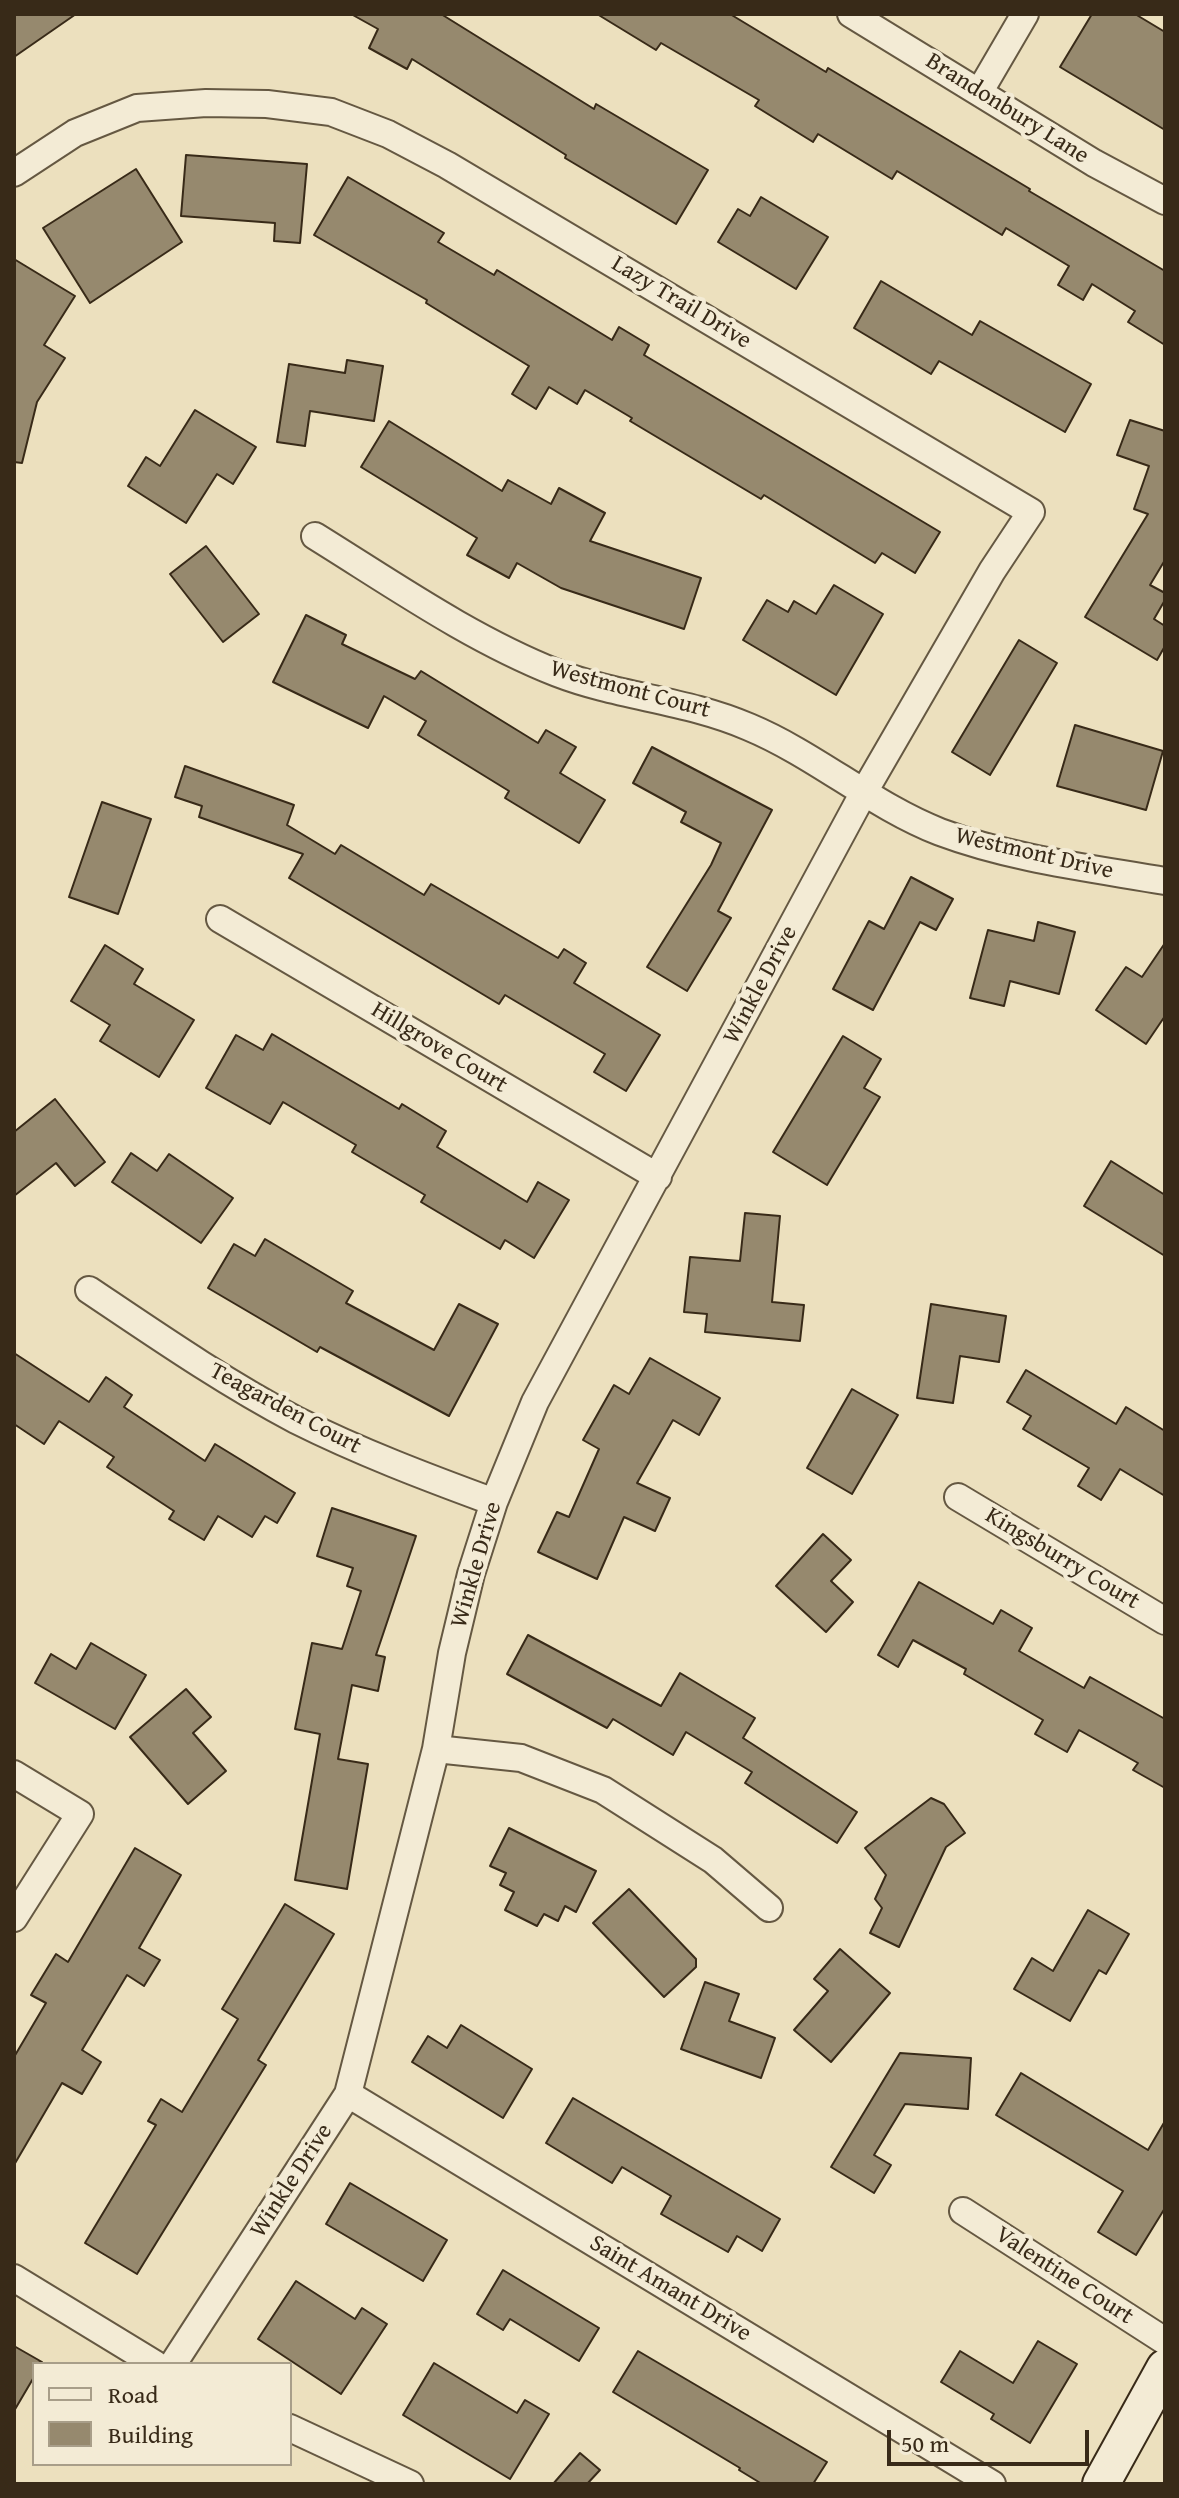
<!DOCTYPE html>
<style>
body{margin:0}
#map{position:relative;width:1179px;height:2498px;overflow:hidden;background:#ece0be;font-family:"Gentium Book Plus",serif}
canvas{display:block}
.frame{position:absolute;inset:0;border:16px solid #382a18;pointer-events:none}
.legend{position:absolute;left:32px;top:2362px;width:260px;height:104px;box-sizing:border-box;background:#f3ebd5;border:2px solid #a89e89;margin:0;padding:10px 14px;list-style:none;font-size:24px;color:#382a18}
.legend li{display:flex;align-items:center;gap:16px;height:40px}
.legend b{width:40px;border:2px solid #a89e89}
.scale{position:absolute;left:887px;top:2430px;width:202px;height:36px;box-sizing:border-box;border:4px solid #382a18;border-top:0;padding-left:10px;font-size:24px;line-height:28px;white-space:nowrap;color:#382a18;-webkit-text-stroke:6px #f3ebd5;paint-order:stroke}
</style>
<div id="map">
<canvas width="1179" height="2498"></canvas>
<div class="frame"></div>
<ul class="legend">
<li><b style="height:10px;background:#f3ebd5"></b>Road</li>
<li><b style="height:22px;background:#96896e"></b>Building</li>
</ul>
<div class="scale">50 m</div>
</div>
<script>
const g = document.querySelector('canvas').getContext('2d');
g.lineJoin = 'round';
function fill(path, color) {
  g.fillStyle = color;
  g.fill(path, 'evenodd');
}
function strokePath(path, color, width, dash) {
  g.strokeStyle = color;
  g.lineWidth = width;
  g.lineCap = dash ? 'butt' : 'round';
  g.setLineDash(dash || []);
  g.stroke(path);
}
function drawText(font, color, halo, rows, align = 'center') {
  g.font = font + ' "Gentium Book Plus",serif';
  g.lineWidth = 8;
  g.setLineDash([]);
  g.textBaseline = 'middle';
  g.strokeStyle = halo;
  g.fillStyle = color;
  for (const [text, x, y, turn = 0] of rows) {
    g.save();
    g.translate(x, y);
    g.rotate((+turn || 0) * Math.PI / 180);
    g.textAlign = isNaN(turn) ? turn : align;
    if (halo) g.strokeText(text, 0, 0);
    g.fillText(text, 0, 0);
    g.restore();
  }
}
const building = new Path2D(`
 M 14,14 L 76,14 L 14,57 Z
 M 351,14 L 441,14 L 594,109 L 596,104 L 708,170 L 676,224 L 565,158 L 566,155 L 412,59 L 407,69 L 369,48 L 378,29 Z
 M 597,14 L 730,14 L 826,72 L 828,68 L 1030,189 L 1029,191 L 1165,271 L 1165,345 L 1128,322 L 1135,311 L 1092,284 L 1083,300 L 1058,285 L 1069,266 L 1006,228 L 1002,235 L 897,171 L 892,179 L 818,134 L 813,142 L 755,106 L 759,100 L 661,43 L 656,50 Z
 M 1092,14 L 1135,14 L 1165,32 L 1165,130 L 1060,67 Z
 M 186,155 L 307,164 L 300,243 L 274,241 L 275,223 L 181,216 Z
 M 136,169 L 182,242 L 90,303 L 43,228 Z
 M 348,177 L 444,233 L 438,242 L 494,275 L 497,270 L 612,340 L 619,327 L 649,345 L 644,355 L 940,532 L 915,573 L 882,553 L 875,563 L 764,495 L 761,499 L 630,421 L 632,418 L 585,390 L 577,404 L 549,387 L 536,409 L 512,394 L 529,366 L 426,303 L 427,300 L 314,235 Z
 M 761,197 L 828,237 L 796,289 L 718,242 L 738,209 L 750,216 Z
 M 14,259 L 75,296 L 44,345 L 65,358 L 37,402 L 22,463 L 14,462 Z
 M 881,281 L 972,335 L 980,321 L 1091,384 L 1065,432 L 939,361 L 931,374 L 854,328 Z
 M 347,360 L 383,366 L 374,421 L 310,411 L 305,446 L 277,442 L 289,364 L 345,373 Z
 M 195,410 L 256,447 L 233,484 L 217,474 L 186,523 L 128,486 L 146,457 L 160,466 Z
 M 1130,420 L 1165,431 L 1165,560 L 1150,585 L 1165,593 L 1165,600 L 1154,619 L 1165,626 L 1165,646 L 1157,660 L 1085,617 L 1148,514 L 1134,509 L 1149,466 L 1117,455 Z
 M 389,421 L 502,491 L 508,480 L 551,504 L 559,488 L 605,513 L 590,541 L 701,578 L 684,629 L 561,588 L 517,563 L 509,578 L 467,555 L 477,538 L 361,467 Z
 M 206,546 L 259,614 L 223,642 L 170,574 Z
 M 834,585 L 883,614 L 836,695 L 743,640 L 767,600 L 788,612 L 794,601 L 816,614 Z
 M 306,615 L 346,635 L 342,644 L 415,679 L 421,671 L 538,743 L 546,730 L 576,747 L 560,773 L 605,800 L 579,843 L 505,798 L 509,791 L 418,735 L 426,721 L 384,696 L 368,728 L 273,682 Z
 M 1019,640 L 1057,663 L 990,775 L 952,752 Z
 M 1075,725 L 1163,751 L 1146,810 L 1057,786 Z
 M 652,747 L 772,810 L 718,911 L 731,918 L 687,991 L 647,967 L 711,865 L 721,843 L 681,822 L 686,812 L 633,783 Z
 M 185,766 L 294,805 L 287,825 L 335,854 L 341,845 L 424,895 L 431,884 L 558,958 L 564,949 L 586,963 L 574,983 L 660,1035 L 626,1091 L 594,1072 L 605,1054 L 505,995 L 499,1004 L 289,878 L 303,854 L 199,817 L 202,806 L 175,797 Z
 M 102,802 L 151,819 L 118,914 L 69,897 Z
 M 911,877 L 953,899 L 936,930 L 920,922 L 873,1010 L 833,989 L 869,921 L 884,929 Z
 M 1038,922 L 1075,932 L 1059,994 L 1010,981 L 1004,1006 L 970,998 L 988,930 L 1034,941 Z
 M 1165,943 L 1165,1016 L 1146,1044 L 1096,1010 L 1126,967 L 1142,977 Z
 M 105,945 L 143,969 L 134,984 L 194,1020 L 159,1077 L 100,1041 L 110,1025 L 71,1001 Z
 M 272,1034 L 399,1109 L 402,1104 L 446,1131 L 437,1147 L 527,1202 L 538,1182 L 569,1200 L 534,1258 L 505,1240 L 500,1249 L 421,1202 L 425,1195 L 352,1152 L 356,1145 L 283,1102 L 270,1124 L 206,1088 L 236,1035 L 263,1050 Z
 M 843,1036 L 881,1059 L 864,1088 L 880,1097 L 827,1185 L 773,1152 Z
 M 55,1099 L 105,1162 L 75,1186 L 56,1163 L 14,1196 L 14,1132 Z
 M 131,1153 L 157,1171 L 169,1154 L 233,1198 L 201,1243 L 112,1182 Z
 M 1111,1161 L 1165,1195 L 1165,1256 L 1084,1206 Z
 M 745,1213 L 780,1216 L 772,1302 L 804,1305 L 800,1341 L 705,1332 L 707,1314 L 684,1312 L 690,1257 L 740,1261 Z
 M 265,1239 L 353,1291 L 346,1303 L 434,1350 L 459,1304 L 498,1324 L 449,1416 L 320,1347 L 317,1352 L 208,1288 L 234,1244 L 255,1256 Z
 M 931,1304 L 1006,1316 L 999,1362 L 960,1356 L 953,1403 L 917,1398 Z
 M 14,1353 L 89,1402 L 106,1377 L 132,1395 L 124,1407 L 205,1461 L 215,1444 L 295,1493 L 277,1523 L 265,1516 L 252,1537 L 218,1516 L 204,1540 L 169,1519 L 174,1511 L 107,1467 L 114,1457 L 59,1421 L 44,1444 L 14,1424 Z
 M 650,1358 L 720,1398 L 699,1435 L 673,1420 L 637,1483 L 670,1498 L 655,1531 L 624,1517 L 597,1579 L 538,1552 L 557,1512 L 569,1517 L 599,1449 L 583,1440 L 614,1385 L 629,1394 Z
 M 1026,1370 L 1116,1424 L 1126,1407 L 1165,1431 L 1165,1496 L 1120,1469 L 1101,1500 L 1078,1486 L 1089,1468 L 1023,1429 L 1031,1416 L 1007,1402 Z
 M 852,1389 L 898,1415 L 852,1494 L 807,1468 Z
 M 332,1508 L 416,1536 L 376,1655 L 385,1657 L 378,1691 L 352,1685 L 338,1759 L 368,1764 L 347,1889 L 295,1880 L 320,1734 L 295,1729 L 312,1643 L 342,1649 L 361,1591 L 347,1586 L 353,1568 L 317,1556 Z
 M 823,1534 L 851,1560 L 831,1581 L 853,1602 L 826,1632 L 776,1586 Z
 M 919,1582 L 993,1624 L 1001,1610 L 1032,1628 L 1019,1651 L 1084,1688 L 1090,1677 L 1165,1719 L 1165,1788 L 1133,1770 L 1138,1763 L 1079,1730 L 1067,1752 L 1035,1734 L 1043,1720 L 964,1674 L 966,1669 L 913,1640 L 898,1667 L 878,1655 Z
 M 528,1635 L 661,1706 L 680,1673 L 755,1718 L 743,1738 L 857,1812 L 837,1843 L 745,1783 L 752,1772 L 686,1732 L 673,1755 L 613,1719 L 607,1728 L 507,1674 Z
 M 91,1643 L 146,1675 L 115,1729 L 35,1683 L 51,1654 L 76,1669 Z
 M 186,1689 L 211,1717 L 193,1733 L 226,1771 L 188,1804 L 130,1737 Z
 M 931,1798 L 944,1804 L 965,1833 L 946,1847 L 899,1947 L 870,1933 L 882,1908 L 875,1899 L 886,1875 L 865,1848 Z
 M 509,1828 L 596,1871 L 576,1912 L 565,1906 L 558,1921 L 544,1914 L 537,1926 L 505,1910 L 514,1892 L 500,1885 L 506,1873 L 490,1866 Z
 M 135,1848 L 181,1875 L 139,1948 L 160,1960 L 144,1986 L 127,1975 L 82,2050 L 101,2062 L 82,2094 L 62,2083 L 14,2165 L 14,2057 L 46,2003 L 31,1995 L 56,1954 L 68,1962 Z
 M 629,1889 L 696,1959 L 696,1967 L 664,1997 L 593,1923 Z
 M 285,1904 L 334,1934 L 258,2060 L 266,2065 L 137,2274 L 85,2243 L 156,2125 L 148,2121 L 161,2099 L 182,2112 L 238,2019 L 222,2009 Z
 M 1088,1910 L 1129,1934 L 1106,1974 L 1099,1970 L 1070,2021 L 1014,1989 L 1032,1958 L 1053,1971 Z
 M 840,1949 L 890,1993 L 831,2062 L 794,2030 L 828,1991 L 814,1979 Z
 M 705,1982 L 739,1994 L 729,2021 L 775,2038 L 761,2078 L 681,2049 Z
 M 461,2025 L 532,2069 L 503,2118 L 412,2062 L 428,2036 L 447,2048 Z
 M 900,2053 L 971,2058 L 968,2109 L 905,2104 L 874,2155 L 891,2165 L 874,2193 L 831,2167 Z
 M 1021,2073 L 1148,2150 L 1165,2121 L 1165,2208 L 1136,2255 L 1098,2232 L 1123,2191 L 996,2115 Z
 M 573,2098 L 780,2219 L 762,2251 L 737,2236 L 728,2252 L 661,2214 L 671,2196 L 622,2167 L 612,2183 L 546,2143 Z
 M 350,2183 L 447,2240 L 423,2281 L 326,2224 Z
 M 503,2270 L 599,2328 L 579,2361 L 510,2319 L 503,2330 L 477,2314 Z
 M 296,2281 L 355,2319 L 362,2308 L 387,2324 L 341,2394 L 258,2339 Z
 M 1038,2341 L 1077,2364 L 1030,2443 L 991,2419 L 994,2414 L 941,2382 L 960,2351 L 1013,2383 Z
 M 14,2346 L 42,2362 L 34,2364 L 34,2377 L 14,2411 Z
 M 638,2351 L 827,2462 L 813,2484 L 762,2484 L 739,2470 L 740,2468 L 613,2392 Z
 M 434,2363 L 517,2413 L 525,2400 L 549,2414 L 510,2479 L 403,2415 Z
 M 580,2453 L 600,2470 L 587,2484 L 553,2484 Z`);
fill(building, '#96896e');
strokePath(building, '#382a18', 2);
const street = new Path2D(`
 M 851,14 L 1094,163 L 1165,201
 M 980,91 L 1025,14
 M 14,173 L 75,133 L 137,108 L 206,103 L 267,104 L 331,112 L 388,134 L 447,165 L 1031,512 L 992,571 L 864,792 L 535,1402 L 494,1502 L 471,1574 L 452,1653 L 436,1749 L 348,2094 L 173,2364
 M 315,536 C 394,585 471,639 557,673 C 619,697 687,700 749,727 C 816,755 873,806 940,832 C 1012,859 1090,868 1165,881
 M 220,919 L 658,1177
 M 89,1290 C 156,1335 224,1382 296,1420 C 360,1452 426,1477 494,1502
 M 958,1497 L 1165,1621
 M 436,1749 L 521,1758 L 603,1790 L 713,1860 L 769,1908
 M 14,1774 L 80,1814 L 14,1918
 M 348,2094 L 992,2484
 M 963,2211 L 1165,2341
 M 14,2278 L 155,2364
 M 290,2428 L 410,2484`);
const secondary = new Path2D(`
 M 1101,2484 L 1165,2368`);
strokePath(street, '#655842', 30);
strokePath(secondary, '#382a18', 40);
strokePath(street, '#f3ebd5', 26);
strokePath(secondary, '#f3ebd5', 36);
drawText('24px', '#382a18', '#f3ebd5', [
 ["Brandonbury Lane",1007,109,32],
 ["Lazy Trail Drive",681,303,31],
 ["Westmont Court",630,690,15],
 ["Westmont Drive",1034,854,13],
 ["Winkle Drive",761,985,-62],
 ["Hillgrove Court",439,1048,31],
 ["Teagarden Court",285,1409,28],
 ["Kingsburry Court",1062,1559,31],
 ["Winkle Drive",477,1565,-74],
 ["Winkle Drive",292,2181,-57],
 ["Valentine Court",1064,2276,33],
 ["Saint Amant Drive",670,2289,31]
]);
</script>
